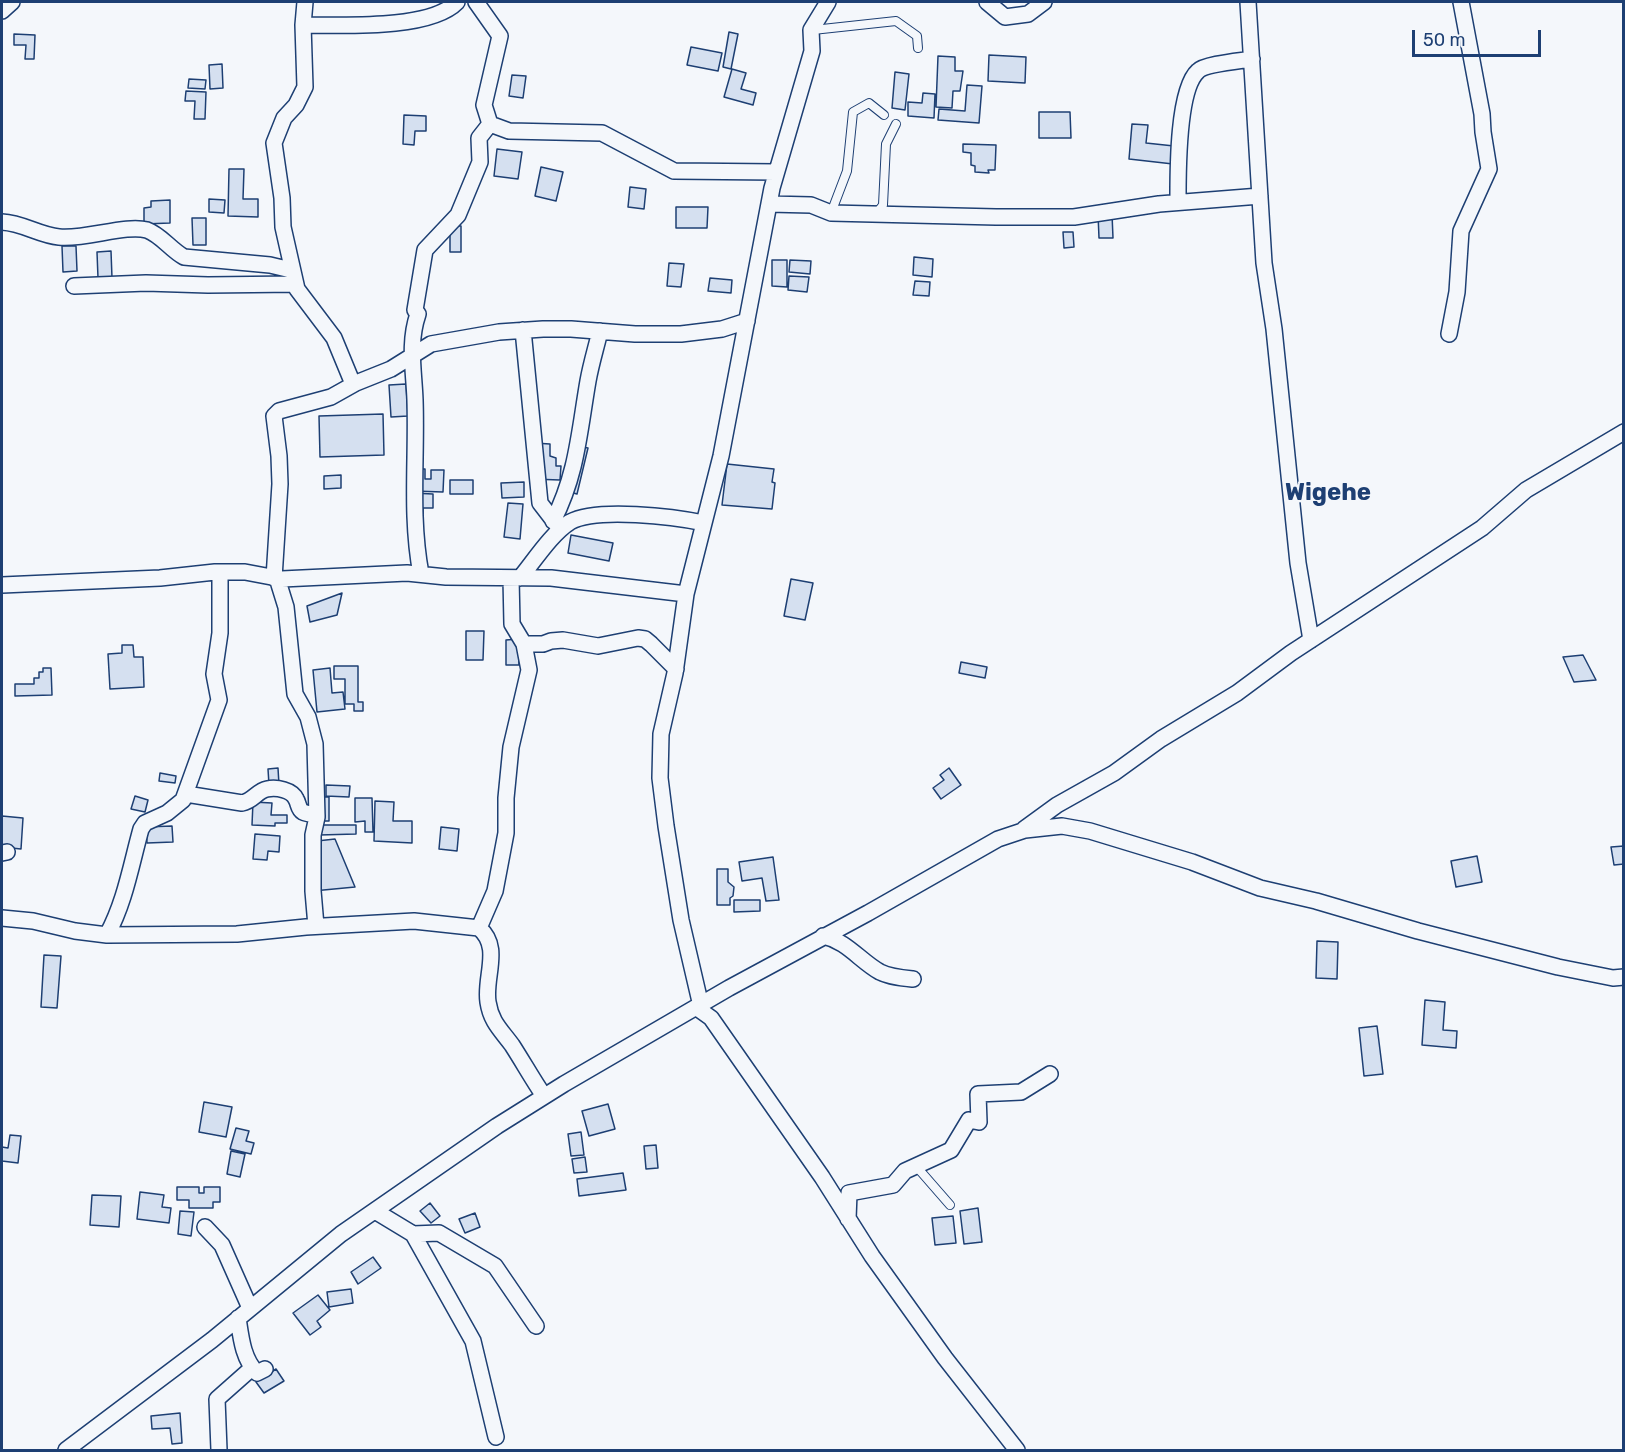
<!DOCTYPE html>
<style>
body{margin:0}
#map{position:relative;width:1625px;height:1452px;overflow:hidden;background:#f4f7fb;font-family:Rubik,sans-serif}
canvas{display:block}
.frame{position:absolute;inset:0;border:3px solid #1d3f73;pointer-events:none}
.scale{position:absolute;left:1412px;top:30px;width:129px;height:27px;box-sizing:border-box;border:3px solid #1d3f73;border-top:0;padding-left:8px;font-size:18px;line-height:21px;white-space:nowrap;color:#1d3f73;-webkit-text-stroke:4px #f4f7fb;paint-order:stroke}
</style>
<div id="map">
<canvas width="1625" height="1452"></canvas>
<div class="frame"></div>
<div class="scale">50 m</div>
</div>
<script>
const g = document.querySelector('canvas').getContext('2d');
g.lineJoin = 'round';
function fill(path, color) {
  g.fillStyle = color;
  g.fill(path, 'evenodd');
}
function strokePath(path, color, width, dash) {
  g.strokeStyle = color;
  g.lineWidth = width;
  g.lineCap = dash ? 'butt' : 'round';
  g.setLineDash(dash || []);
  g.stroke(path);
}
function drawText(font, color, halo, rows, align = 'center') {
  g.font = font + ' Rubik,sans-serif';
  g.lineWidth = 4.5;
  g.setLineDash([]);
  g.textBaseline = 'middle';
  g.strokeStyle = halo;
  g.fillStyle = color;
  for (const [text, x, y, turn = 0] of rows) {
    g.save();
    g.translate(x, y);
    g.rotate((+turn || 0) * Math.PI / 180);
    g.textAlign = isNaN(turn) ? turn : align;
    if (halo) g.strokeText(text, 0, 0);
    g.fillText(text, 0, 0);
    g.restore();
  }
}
const building = new Path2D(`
 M 729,32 L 738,34 L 731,69 L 723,67 Z
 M 14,34 L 35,35 L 34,59 L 25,59 L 26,45 L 14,45 Z
 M 691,47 L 722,53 L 718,71 L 687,65 Z
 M 989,55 L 1026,57 L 1025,83 L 988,81 Z
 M 938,56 L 955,57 L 955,71 L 963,71 L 960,91 L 953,91 L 952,108 L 936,107 Z
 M 222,64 L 223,88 L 210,89 L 209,65 Z
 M 732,69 L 746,73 L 741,89 L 756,93 L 753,105 L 724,97 Z
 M 895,72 L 909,74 L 905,110 L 892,108 Z
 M 512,75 L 526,76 L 523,98 L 509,96 Z
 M 189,79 L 206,80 L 205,89 L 188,88 Z
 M 967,85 L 982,86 L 979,123 L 938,120 L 939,109 L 965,111 Z
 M 186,91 L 206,92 L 205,119 L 194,119 L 195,101 L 185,101 Z
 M 923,93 L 935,94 L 934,118 L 908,116 L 908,102 L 922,103 Z
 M 1039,112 L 1070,112 L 1071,138 L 1039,138 Z
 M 404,115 L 426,116 L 426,131 L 415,131 L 414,145 L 403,144 Z
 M 1132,124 L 1148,125 L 1146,143 L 1174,146 L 1173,164 L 1129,159 Z
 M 963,144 L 996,145 L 995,170 L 988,170 L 989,173 L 975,172 L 975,166 L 971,165 L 971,153 L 963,152 Z
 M 497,149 L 522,152 L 518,179 L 494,176 Z
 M 541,167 L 563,172 L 556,201 L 535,196 Z
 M 229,169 L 244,169 L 243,199 L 258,199 L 258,217 L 228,216 Z
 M 630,187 L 646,189 L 644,209 L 628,207 Z
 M 209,199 L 225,200 L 224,213 L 209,212 Z
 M 170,200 L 170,223 L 144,224 L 144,208 L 151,207 L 151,201 Z
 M 676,207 L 708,207 L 707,228 L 676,228 Z
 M 1098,214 L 1112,214 L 1113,238 L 1099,238 Z
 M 192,218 L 206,218 L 206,245 L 193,245 Z
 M 450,225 L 461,226 L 461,252 L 450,252 Z
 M 1063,232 L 1073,232 L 1074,247 L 1064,248 Z
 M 62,246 L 76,246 L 77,271 L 63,272 Z
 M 111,251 L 112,278 L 98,278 L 97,252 Z
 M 914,257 L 933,259 L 932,277 L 913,275 Z
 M 772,260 L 787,260 L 787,287 L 772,286 Z
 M 790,260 L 811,261 L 810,274 L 789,272 Z
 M 669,263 L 684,264 L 681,287 L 667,286 Z
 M 789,276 L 809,277 L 807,292 L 788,290 Z
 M 710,278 L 732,280 L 731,293 L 708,291 Z
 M 915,281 L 930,282 L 929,296 L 913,295 Z
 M 406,384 L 408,416 L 391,417 L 389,385 Z
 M 383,414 L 384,455 L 320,457 L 319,416 Z
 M 534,443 L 550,444 L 550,456 L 556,458 L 556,466 L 561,466 L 560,480 L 532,479 Z
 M 577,446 L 588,448 L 577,494 L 566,491 Z
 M 727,464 L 774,469 L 772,482 L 775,483 L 772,509 L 722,505 Z
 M 414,469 L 425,469 L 425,479 L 431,479 L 431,470 L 444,470 L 443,492 L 413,491 Z
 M 341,475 L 341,488 L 324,489 L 324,476 Z
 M 450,480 L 473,480 L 473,494 L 450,494 Z
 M 524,482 L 524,497 L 502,498 L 501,483 Z
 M 412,493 L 433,494 L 433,508 L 423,508 L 423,514 L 412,514 Z
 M 508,503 L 523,504 L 520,539 L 504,537 Z
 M 571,535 L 613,543 L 609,561 L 568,553 Z
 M 791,579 L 813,583 L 805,620 L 784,616 Z
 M 342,593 L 337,615 L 310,622 L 307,606 Z
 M 466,631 L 484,631 L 483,660 L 466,660 Z
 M 518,639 L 519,665 L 506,665 L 506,640 Z
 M 122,645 L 133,645 L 134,657 L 143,657 L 144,687 L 110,689 L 108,654 L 122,653 Z
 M 1583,655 L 1596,680 L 1574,682 L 1563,657 Z
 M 961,662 L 987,667 L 985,678 L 959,673 Z
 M 334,666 L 358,666 L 358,702 L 363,702 L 363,711 L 354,711 L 354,704 L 345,704 L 345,679 L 334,679 Z
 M 43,668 L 51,668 L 52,695 L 15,696 L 15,684 L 34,684 L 34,678 L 39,678 L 39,672 L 43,672 Z
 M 330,668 L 332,693 L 343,692 L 345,709 L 317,712 L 313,670 Z
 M 278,768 L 279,785 L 269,785 L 268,769 Z
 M 949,768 L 961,785 L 941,799 L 933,788 L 944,780 L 940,775 Z
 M 160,773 L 176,776 L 175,783 L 159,781 Z
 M 326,785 L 350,786 L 349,797 L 326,796 Z
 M 135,796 L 148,800 L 145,812 L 131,809 Z
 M 321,797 L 329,797 L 329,821 L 320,821 Z
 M 355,798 L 372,798 L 373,832 L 365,832 L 365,821 L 355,822 Z
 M 375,801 L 394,802 L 393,821 L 412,821 L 412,843 L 374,841 Z
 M 253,802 L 272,803 L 271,815 L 287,815 L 287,823 L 275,823 L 275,826 L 252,825 Z
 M 2,816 L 23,818 L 21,849 L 2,847 Z
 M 319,825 L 356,825 L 356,834 L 319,835 Z
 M 172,826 L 173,842 L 147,843 L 146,827 Z
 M 441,827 L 459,829 L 457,851 L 439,849 Z
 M 255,834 L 280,836 L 279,852 L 268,851 L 267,860 L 253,859 Z
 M 335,839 L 355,887 L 313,891 L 308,842 Z
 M 1624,846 L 1624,864 L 1614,865 L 1611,847 Z
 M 1477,856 L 1482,882 L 1456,887 L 1451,861 Z
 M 773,857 L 779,900 L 766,901 L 762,878 L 742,881 L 739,862 Z
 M 717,869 L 728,869 L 728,882 L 734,887 L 733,896 L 730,898 L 730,905 L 717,905 Z
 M 734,900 L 760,900 L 760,911 L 734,912 Z
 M 1317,941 L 1338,942 L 1337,979 L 1316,978 Z
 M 44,955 L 61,956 L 57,1008 L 41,1007 Z
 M 1425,1000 L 1445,1002 L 1443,1030 L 1457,1031 L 1456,1048 L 1422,1045 Z
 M 1377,1026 L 1383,1074 L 1364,1076 L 1359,1028 Z
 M 204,1102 L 232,1107 L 226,1137 L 199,1132 Z
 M 608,1104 L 615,1129 L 589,1136 L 582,1111 Z
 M 236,1128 L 249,1131 L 246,1141 L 254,1143 L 251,1154 L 230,1149 Z
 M 581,1132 L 584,1155 L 571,1156 L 568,1134 Z
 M 10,1135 L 21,1136 L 18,1163 L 2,1161 L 2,1147 L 8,1148 Z
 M 656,1145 L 658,1168 L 646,1169 L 644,1146 Z
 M 231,1151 L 245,1154 L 240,1177 L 227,1174 Z
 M 585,1157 L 587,1172 L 574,1173 L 572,1159 Z
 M 623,1173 L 626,1190 L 579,1196 L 577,1179 Z
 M 177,1187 L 199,1187 L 199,1193 L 204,1193 L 204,1187 L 220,1187 L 220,1202 L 213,1202 L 213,1208 L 189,1208 L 189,1200 L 177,1200 Z
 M 140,1192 L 164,1195 L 162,1207 L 171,1208 L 169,1223 L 137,1219 Z
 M 92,1195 L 121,1196 L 119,1227 L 90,1225 Z
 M 430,1203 L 440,1216 L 431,1223 L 420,1211 Z
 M 978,1208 L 982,1242 L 964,1244 L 960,1211 Z
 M 180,1211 L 194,1212 L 191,1236 L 178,1234 Z
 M 475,1213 L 480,1227 L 465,1233 L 459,1219 Z
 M 953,1216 L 956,1243 L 935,1245 L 932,1218 Z
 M 373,1257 L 381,1268 L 358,1284 L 351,1272 Z
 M 351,1289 L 353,1303 L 329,1307 L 327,1292 Z
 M 318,1295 L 330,1310 L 317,1321 L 321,1327 L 310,1335 L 293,1313 Z
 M 276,1369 L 284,1381 L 264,1393 L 256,1382 Z
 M 180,1413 L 182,1443 L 172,1444 L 170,1428 L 152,1429 L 151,1416 Z`);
fill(building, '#d5e0f0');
strokePath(building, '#1d3f73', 1.5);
const lane = new Path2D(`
 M 813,30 L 896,21 L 917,36 L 918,48
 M 831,213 L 847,171 L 853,112 L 869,103 L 884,115
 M 876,214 L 883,205 L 886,144 L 896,124
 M 916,1166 L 950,1205`);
const street = new Path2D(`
 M 305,2 L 303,25 L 305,87 L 296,105 L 284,118 L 274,143 L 282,198 L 283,227 L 297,289 L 334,338 L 353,384
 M 987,2 L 1005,17 L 1028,14 L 1044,2
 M 1248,2 L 1264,263 L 1274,329 L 1298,563 L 1311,640
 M 2,11 L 12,2
 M 303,25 C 342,25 430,30 457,2
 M 490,124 L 509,131 L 602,133 L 674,171 L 776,172
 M 1178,202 C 1178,175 1177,90 1198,71 C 1205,64 1240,61 1252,59
 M 769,204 L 811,205 L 831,213 L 996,217 L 1074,217 L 1159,204 L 1260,196
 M 2,222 C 23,223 39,235 59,237 C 85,240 126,224 147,230 C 161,235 171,250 184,257 L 270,265 L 291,270
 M 74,286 L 146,283 L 208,285 L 296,284
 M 523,330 L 540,503 L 560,529
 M 1449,334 L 1457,292 L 1461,231 L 1489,169 L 1483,132 L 1482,114 L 1461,2
 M 553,521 C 577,474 579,433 588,381 C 591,364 596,348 600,331
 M 421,574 C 410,516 417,459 415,400 C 414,371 408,343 418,314 L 415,310 L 425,250 L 458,215 L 480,162 L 479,138 L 490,124 L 484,105 L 500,36 L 476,2
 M 274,578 L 280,484 L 279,456 L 274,416 L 279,411 L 331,397 L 356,383 L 391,369 L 431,344 L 499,332 L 543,329 L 571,329 L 635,334 L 681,334 L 722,329 L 747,321
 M 277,578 L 286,607 L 295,694 L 308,717 L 315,744 L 317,817 L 313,835 L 313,891 L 316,926
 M 520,578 C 534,561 552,533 570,522 C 597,507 675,517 704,523
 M 2,585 L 160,578 L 215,572 L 245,572 L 282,579 L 407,573 L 446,577 L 551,578 L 686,594
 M 524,644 L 543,644 L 551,641 L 563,640 L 598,646 L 638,638 L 645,639 L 651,644 L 676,669
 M 186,794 L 242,803 C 253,801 257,791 267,789 C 277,787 292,790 296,799 C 299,804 298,809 303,812 C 307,814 312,814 317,815
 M 1024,829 L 1057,805 L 1114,773 L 1161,739 L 1237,693 L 1291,653 L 1482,528 L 1526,490 L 1624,432
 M 2,853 L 7,852
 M 2,918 L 33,921 L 75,931 L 107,935 L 237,934 L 306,927 L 414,921 L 479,928 C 502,947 484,977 488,1002 C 491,1022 501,1030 512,1045 C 523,1062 533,1080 544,1096
 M 479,928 L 495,891 L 506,833 L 506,798 L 511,747 L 529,670 L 524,644 L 512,624 L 511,578
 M 107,935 C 125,902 131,865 141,829 L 145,823 L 167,813 L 183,800 L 219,700 L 214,674 L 220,633 L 220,572
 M 823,936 C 847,941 860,961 880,972 C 890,977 902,978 913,979
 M 701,1006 L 681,920 L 666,826 L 660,778 L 661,734 L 675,673 L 686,594 L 721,456 L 772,188 L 812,51 L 811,30 L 828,2
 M 697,1008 L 711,1018 L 822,1177 L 872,1256 L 945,1358 L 1017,1450
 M 375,1211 L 413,1234 L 473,1341 L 496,1437
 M 848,1219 L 849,1193 L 893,1185 L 905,1171 L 951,1150 L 969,1120 L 979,1122 L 978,1094 L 1021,1092 L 1050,1074
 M 205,1227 L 222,1245 L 250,1308
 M 413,1234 L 439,1233 L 495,1266 L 536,1326
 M 238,1318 C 241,1338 243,1359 257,1373 L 265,1369
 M 66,1450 L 212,1340 L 341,1234 L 497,1126 L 564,1084 L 729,988 L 868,913 L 998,839 L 1025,830 L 1062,826 L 1090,831 L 1192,862 L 1260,888 L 1316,901 L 1418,931 L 1558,967 L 1613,978 L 1624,977
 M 219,1450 L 217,1399 L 252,1368`);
strokePath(lane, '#1d3f73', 10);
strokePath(street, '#1d3f73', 18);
strokePath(lane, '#f4f7fb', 8);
strokePath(street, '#f4f7fb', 15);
drawText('bold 24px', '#1d3f73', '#f4f7fb', [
 ["Wigehe",1328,493]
]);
</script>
